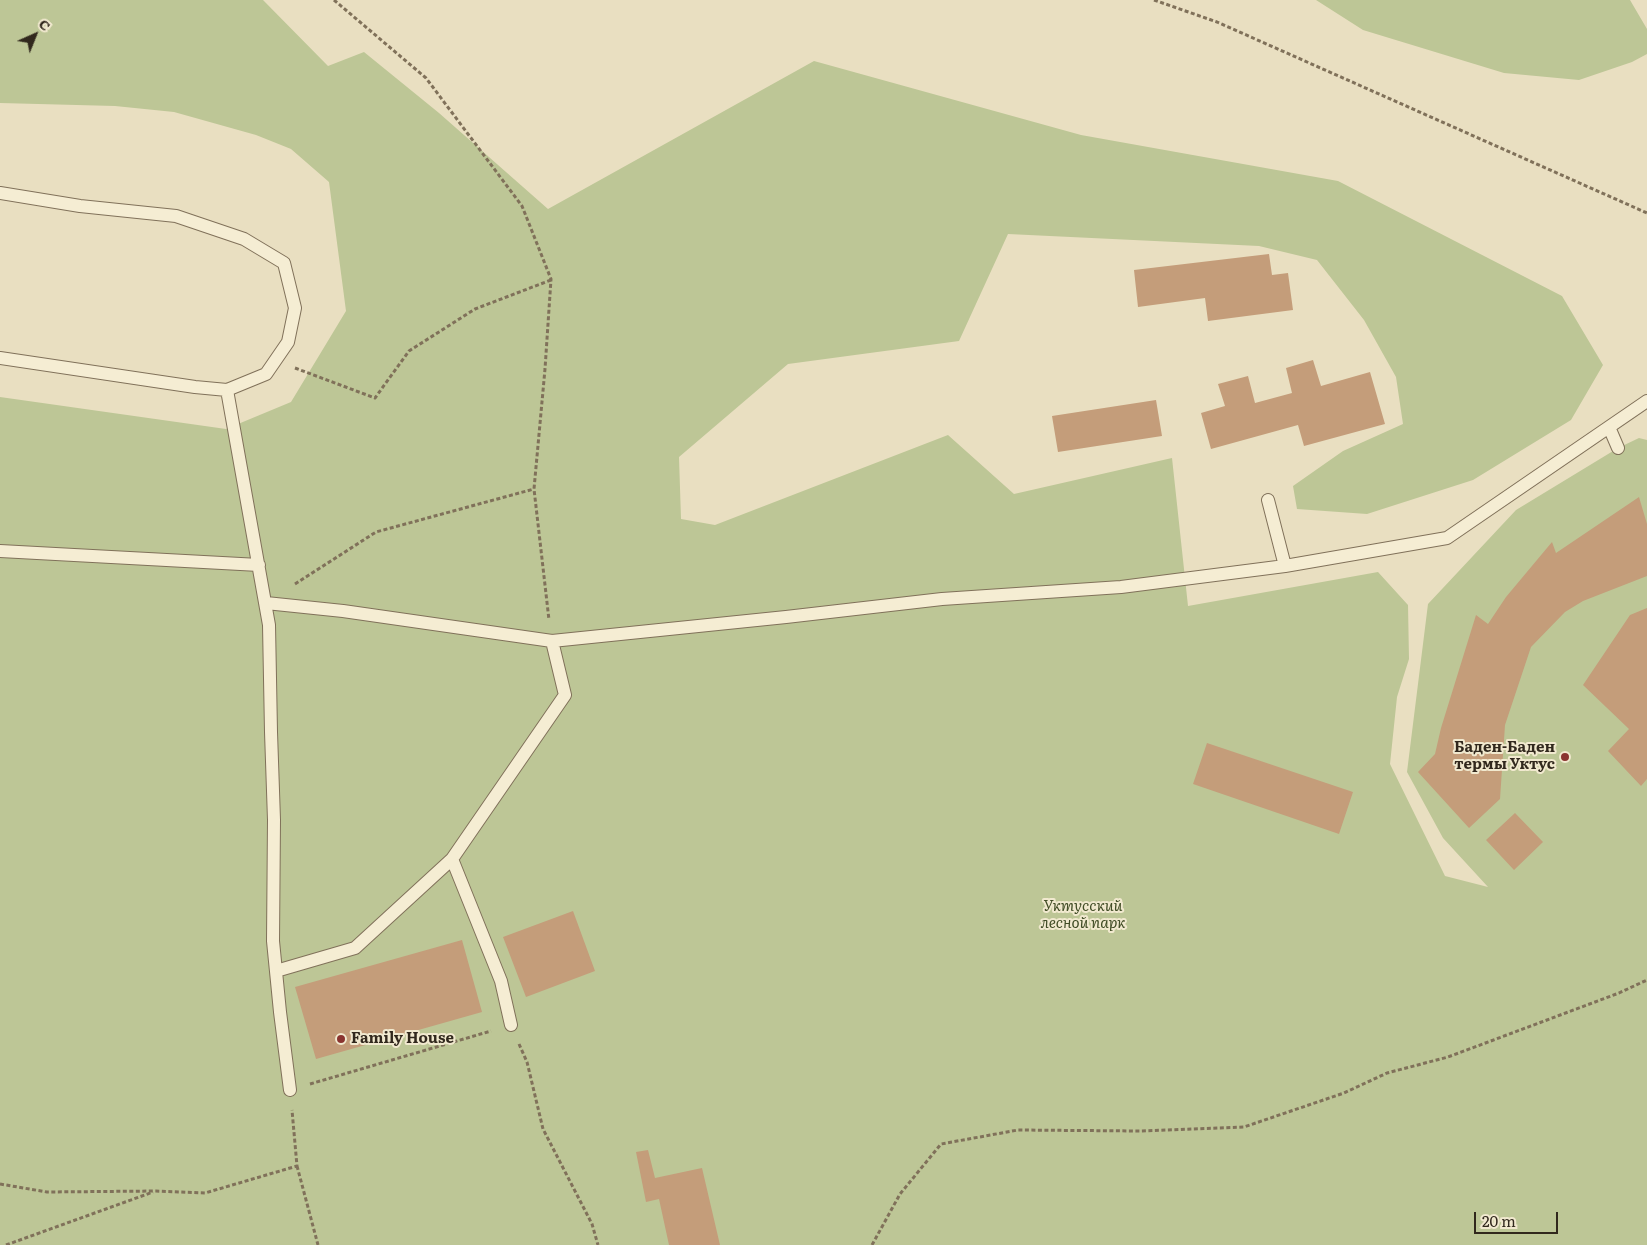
<!DOCTYPE html>
<meta charset="utf-8">
<style>
body{margin:0}
#map{position:relative;width:1647px;height:1245px;overflow:hidden;background:#e9dfc1;font-family:Literata,serif}
canvas{display:block}
.north{position:absolute;left:10px;top:10px;width:50px;height:50px;-webkit-text-stroke:4px #f1e9cf;paint-order:stroke;rotate:44deg;font-size:14px;font-weight:700;line-height:20px;text-align:center;color:#31281d}
.north::after{content:'';display:block;margin:auto;width:18px;height:22px;background:#31281d;clip-path:polygon(50% 0,100% 100%,50% 72%,0 100%)}
.scale{position:absolute;left:1474px;top:1212px;width:84px;height:22px;box-sizing:border-box;border:2px solid #31281d;border-top:0;padding-left:6px;font-size:15px;line-height:18px;white-space:nowrap;color:#31281d;-webkit-text-stroke:4px #f1e9cf;paint-order:stroke}
</style>
<div id="map">
<canvas width="1647" height="1245"></canvas>
<div class="north">С</div>
<div class="scale">20 m</div>
</div>
<script>
const g = document.querySelector('canvas').getContext('2d');
g.lineJoin = 'round';
function fill(path, color) {
  g.fillStyle = color;
  g.fill(path, 'evenodd');
}
function strokePath(path, color, width, dash) {
  g.strokeStyle = color;
  g.lineWidth = width;
  g.lineCap = dash ? 'butt' : 'round';
  g.setLineDash(dash || []);
  g.stroke(path);
}
function drawText(font, color, halo, rows, align = 'center') {
  g.font = font + ' Literata,serif';
  g.lineWidth = 4;
  g.setLineDash([]);
  g.textBaseline = 'middle';
  g.strokeStyle = halo;
  g.fillStyle = color;
  for (const [text, x, y, turn = 0] of rows) {
    g.save();
    g.translate(x, y);
    g.rotate((+turn || 0) * Math.PI / 180);
    g.textAlign = isNaN(turn) ? turn : align;
    if (halo) g.strokeText(text, 0, 0);
    g.fillText(text, 0, 0);
    g.restore();
  }
}
fill(new Path2D(`
 M 0,0 L 263,0 L 328,66 L 364,52 L 439,113 L 548,209 L 814,61 L 1081,135 L 1338,181 L 1562,296 L 1603,365 L 1571,420 L 1473,480 L 1367,514 L 1297,509 L 1293,486 L 1343,451 L 1403,424 L 1396,377 L 1364,320 L 1317,260 L 1259,246 L 1008,234 L 959,341 L 788,364 L 679,457 L 681,519 L 715,525 L 948,435 L 1014,494 L 1172,458 L 1188,606 L 1378,572 L 1408,605 L 1409,659 L 1397,697 L 1390,764 L 1445,876 L 1488,887 L 1443,838 L 1407,772 L 1428,604 L 1516,510 L 1618,448 L 1639,438 L 1647,440 L 1647,1245 L 0,1245 L 0,397 L 226,429 L 291,402 L 346,311 L 329,182 L 291,149 L 256,135 L 174,112 L 115,106 L 0,103 Z
 M 1316,0 L 1630,0 L 1647,29 L 1647,54 L 1632,62 L 1579,80 L 1504,73 L 1363,30 Z`), '#bdc696');
fill(new Path2D(`
 M 1269,254 L 1272,275 L 1288,273 L 1293,310 L 1208,321 L 1205,298 L 1138,307 L 1134,270 Z
 M 1313,360 L 1321,386 L 1370,372 L 1385,424 L 1304,446 L 1298,425 L 1211,449 L 1201,413 L 1225,406 L 1218,384 L 1248,376 L 1255,403 L 1292,393 L 1286,368 Z
 M 1156,400 L 1162,436 L 1058,452 L 1052,416 Z
 M 1639,497 L 1647,524 L 1647,576 L 1583,601 L 1565,612 L 1531,647 L 1505,725 L 1500,799 L 1469,828 L 1418,772 L 1435,754 L 1441,728 L 1476,615 L 1488,624 L 1506,597 L 1552,542 L 1556,553 Z
 M 1647,608 L 1647,779 L 1641,786 L 1608,751 L 1629,729 L 1583,685 L 1630,615 Z
 M 1207,743 L 1353,792 L 1339,834 L 1193,784 Z
 M 1515,813 L 1543,842 L 1514,870 L 1486,840 Z
 M 573,911 L 595,971 L 526,997 L 503,937 Z
 M 462,940 L 482,1012 L 316,1059 L 295,987 Z
 M 648,1150 L 655,1178 L 702,1168 L 720,1245 L 669,1245 L 659,1199 L 646,1202 L 636,1152 Z`), '#c49d7a');
const service = new Path2D(`
 M 0,193 L 80,206 L 176,216 L 244,239 L 284,263 L 295,308 L 288,342 L 266,374 L 227,390 L 195,387 L 0,358
 M 227,390 L 269,625 L 271,732 L 274,820 L 273,941 L 280,1012 L 290,1090
 M 1609,427 L 1618,448
 M 1268,500 L 1285,566 L 1447,538 L 1647,401
 M 0,551 L 259,565
 M 266,603 L 343,611 L 552,641 L 786,617 L 942,599 L 1121,587 L 1285,566
 M 276,971 L 355,948 L 452,859
 M 511,1025 L 501,981 L 452,859 L 565,695 L 552,641`);
strokePath(service, '#80715a', 14);
strokePath(new Path2D(`
 M 334,0 L 426,78 L 522,206 L 551,279 L 545,369 L 534,489 L 549,620
 M 1154,0 L 1217,22 L 1647,213
 M 295,368 L 375,398 L 409,351 L 475,309 L 551,280
 M 295,584 L 376,532 L 534,489
 M 519,1044 L 527,1062 L 543,1129 L 592,1224 L 598,1245
 M 310,1084 L 491,1031
 M 297,1166 L 318,1245
 M 0,1184 L 47,1192 L 156,1191 L 205,1193 L 297,1166 L 292,1110
 M 6,1245 L 153,1192
 M 872,1245 L 900,1194 L 941,1144 L 1018,1130 L 1140,1131 L 1244,1127 L 1344,1093 L 1387,1073 L 1448,1057 L 1619,993 L 1647,980`), '#80715a', 3, [4, 2.5]);
strokePath(service, '#f5edd3', 12);
for (const [x, y, r, color] of [
 [1565,757,5,"#8a3430"],
 [341,1039,5,"#8a3430"]
]) {
  const dot = new Path2D();
  dot.arc(x, y, r, 0, 2 * Math.PI);
  g.fillStyle = color;
  g.fill(dot);
  strokePath(dot, '#f1e9cf', 2);
}
drawText('bold 15px', '#31281d', '#f1e9cf', [
 ["Баден-Баден",1555,748],
 ["термы Уктус",1555,765],
 ["Family House",351,1039,"left"]
], 'right');
drawText('italic 15px', '#404c25', '#f1e9cf', [
 ["Уктусский",1083,907],
 ["лесной парк",1083,924]
]);
</script>
